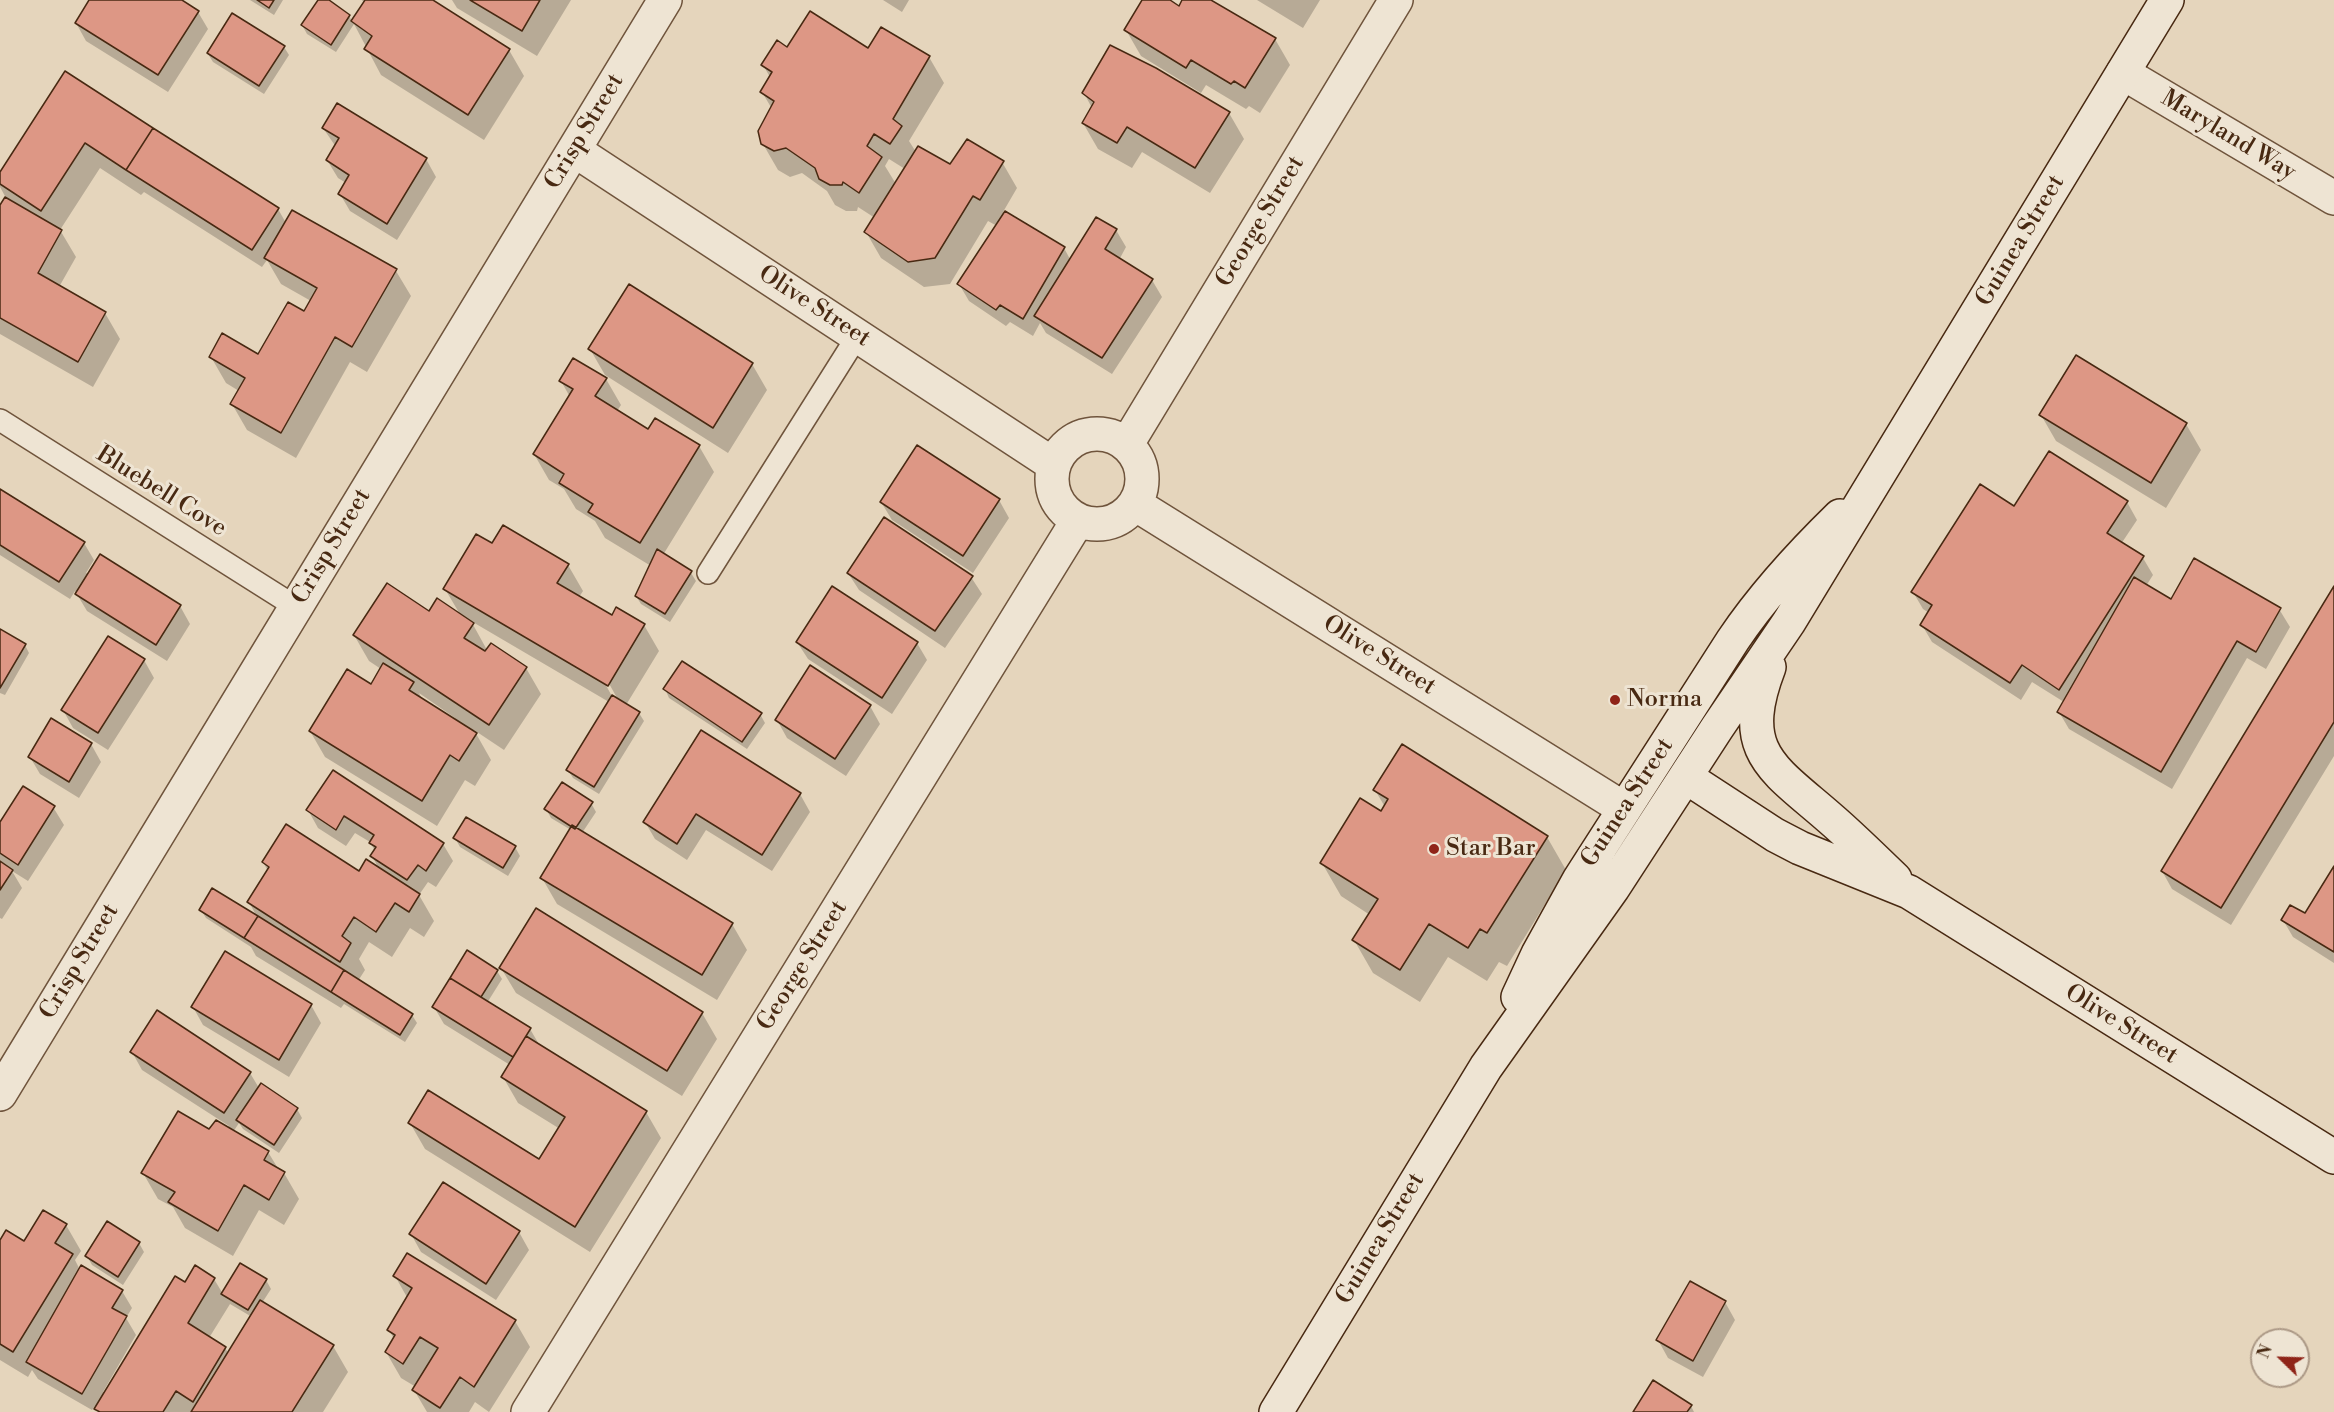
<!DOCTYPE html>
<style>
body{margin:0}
#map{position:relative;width:2334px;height:1412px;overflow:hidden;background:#e5d5bc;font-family:"Libre Bodoni",serif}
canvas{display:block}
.north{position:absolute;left:2250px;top:1328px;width:60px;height:60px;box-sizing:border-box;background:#eee4d3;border:2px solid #ac9986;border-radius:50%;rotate:293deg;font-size:16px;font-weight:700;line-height:24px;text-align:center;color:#482912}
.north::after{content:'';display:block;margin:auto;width:21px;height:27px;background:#8f2418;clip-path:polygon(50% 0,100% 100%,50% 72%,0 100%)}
</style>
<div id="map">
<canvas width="2334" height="1412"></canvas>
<div class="north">N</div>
</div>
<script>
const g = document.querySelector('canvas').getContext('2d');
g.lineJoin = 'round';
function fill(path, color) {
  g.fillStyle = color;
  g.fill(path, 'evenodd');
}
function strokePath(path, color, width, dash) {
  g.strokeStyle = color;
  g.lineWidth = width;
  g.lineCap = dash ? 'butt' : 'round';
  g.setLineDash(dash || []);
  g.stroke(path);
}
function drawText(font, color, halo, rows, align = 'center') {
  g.font = font + ' "Libre Bodoni",serif';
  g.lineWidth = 6;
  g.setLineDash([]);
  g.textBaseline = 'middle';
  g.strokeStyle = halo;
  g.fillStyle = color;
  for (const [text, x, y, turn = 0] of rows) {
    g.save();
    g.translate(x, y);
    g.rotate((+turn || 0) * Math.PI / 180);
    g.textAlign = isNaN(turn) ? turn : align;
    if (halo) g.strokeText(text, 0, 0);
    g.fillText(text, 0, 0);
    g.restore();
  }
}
fill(new Path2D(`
 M 91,0 L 179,0 L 198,12 L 208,29 L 168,92 L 86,41 L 76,23 Z
 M 250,0 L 283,0 L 274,15 Z
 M 319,0 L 326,0 L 349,16 L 352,21 L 364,3 L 362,0 L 432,0 L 509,50 L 524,76 L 484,140 L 381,75 L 354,24 L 336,52 L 307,34 L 302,25 Z
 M 452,0 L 571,0 L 537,56 L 457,8 Z
 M 883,0 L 909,0 L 902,12 Z
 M 1143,0 L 1167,0 L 1180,8 L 1184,0 L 1208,0 L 1275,39 L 1290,65 L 1260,113 L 1249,106 L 1246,109 L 1206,85 L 1201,93 L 1141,56 L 1126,30 Z
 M 1257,0 L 1320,0 L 1303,28 Z
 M 284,47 L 289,55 L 264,94 L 213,62 L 208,54 Z
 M 787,49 L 868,50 L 929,57 L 944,83 L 909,141 L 916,152 L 951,166 L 1002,162 L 1017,188 L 1003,212 L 1064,248 L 1071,261 L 1116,230 L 1126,247 L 1119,260 L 1152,280 L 1162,297 L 1112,374 L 1046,333 L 1040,323 L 1033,336 L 1010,322 L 1006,326 L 969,301 L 959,284 L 997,226 L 988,221 L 950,284 L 924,287 L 881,258 L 866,232 L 875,218 L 858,207 L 857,211 L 846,211 L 835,205 L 827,191 L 802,173 L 790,177 L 778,170 L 763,144 L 772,109 L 762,92 L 770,77 L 763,65 ZM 889,159 L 905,169 L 896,184 L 885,166 Z
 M 65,73 L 278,209 L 286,223 L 396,271 L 411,296 L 367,372 L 350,362 L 296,458 L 247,430 L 232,404 L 239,391 L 226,383 L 211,357 L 259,356 L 304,313 L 311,301 L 281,284 L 267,260 L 262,267 L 144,192 L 141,195 L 100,168 L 60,230 L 76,257 L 59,287 L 105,313 L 120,339 L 93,387 L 0,334 L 0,208 L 6,198 L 0,187 L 0,175 Z
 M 1084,93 L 1229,113 L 1244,139 L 1210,193 L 1142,152 L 1132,168 L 1098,149 L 1083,123 L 1092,108 Z
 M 323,128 L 426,159 L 436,177 L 397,240 L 350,211 L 340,194 L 346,183 L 338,178 L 327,160 L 336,147 Z
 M 629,286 L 752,364 L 767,390 L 728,453 L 605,375 L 590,349 Z
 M 606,379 L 621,405 L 617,411 L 648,431 L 699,446 L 714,472 L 663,555 L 691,573 L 696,581 L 670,622 L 641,604 L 636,596 L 651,566 L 605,538 L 595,521 L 576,509 L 564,489 L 549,480 L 534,454 L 570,397 L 561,381 Z
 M 2041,415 L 2186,424 L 2201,450 L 2166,508 L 2056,441 Z
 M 918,447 L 999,500 L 1009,518 L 973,573 L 892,520 L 881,502 Z
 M 0,491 L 84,543 L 94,560 L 86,573 L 180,606 L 190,624 L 167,661 L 87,611 L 75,591 L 70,599 L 0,555 Z
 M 2127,502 L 2137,520 L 2121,544 L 2143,558 L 2153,575 L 2146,586 L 2172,601 L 2279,609 L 2290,627 L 2266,669 L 2247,658 L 2172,789 L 2069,729 L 2059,712 L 2064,702 L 2032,682 L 2021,700 L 1932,642 L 1922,625 L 1929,613 L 1923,609 L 1913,592 L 2014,508 Z
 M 492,545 L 568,565 L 583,591 L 579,597 L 612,617 L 644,625 L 659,651 L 626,705 L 639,713 L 644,721 L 599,794 L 573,778 L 568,770 L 609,702 L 471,621 L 487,650 L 526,668 L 541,694 L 504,750 L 474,730 L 491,760 L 475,786 L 465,780 L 437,826 L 325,757 L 310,731 L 371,686 L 381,669 L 369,661 L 354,635 L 429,613 L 461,616 L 445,589 ZM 606,678 L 617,698 L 613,698 L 603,680 ZM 419,693 L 455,718 L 454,720 L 423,701 Z
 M 848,573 L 971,577 L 982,594 L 945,648 L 859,590 Z
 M 2334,588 L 2334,756 L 2231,925 L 2172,889 L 2162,871 Z
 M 0,631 L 25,645 L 29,653 L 5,695 L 0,693 Z
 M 797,642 L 917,643 L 927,660 L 892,714 L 808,659 Z
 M 144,660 L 154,678 L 108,750 L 73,728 L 63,710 Z
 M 811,668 L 870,706 L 880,724 L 846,776 L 787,738 L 777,720 Z
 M 665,689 L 760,714 L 765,723 L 747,749 L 669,698 Z
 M 91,744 L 101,762 L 79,798 L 40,774 L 30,757 Z
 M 333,772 L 443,844 L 453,861 L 436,887 L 428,882 L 419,895 L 434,921 L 424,937 L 410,928 L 392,957 L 369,942 L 359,959 L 365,970 L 358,981 L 412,1015 L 417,1023 L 405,1042 L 344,1004 L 341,1008 L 256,956 L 251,947 L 206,918 L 201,910 L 258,919 L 249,902 L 268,871 L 263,862 L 359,873 L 379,869 L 372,856 L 375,851 L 370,842 L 355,833 L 346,846 L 318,828 L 308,810 Z
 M 1375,790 L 1547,837 L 1566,870 L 1507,966 L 1499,962 L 1487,981 L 1448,957 L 1420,1002 L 1373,973 L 1354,940 L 1370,915 L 1341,896 L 1322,863 L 1382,813 L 1385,807 Z
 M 800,794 L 810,812 L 772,871 L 706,830 L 687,860 L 655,839 L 645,822 Z
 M 591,803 L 596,812 L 582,833 L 732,924 L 747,950 L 717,1000 L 557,904 L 542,878 L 571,830 L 551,818 L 546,809 Z
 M 53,807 L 64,825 L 28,881 L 12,871 L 22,888 L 2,919 L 0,918 L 0,825 Z
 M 455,838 L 515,847 L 520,856 L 508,876 L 460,847 Z
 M 2334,869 L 2334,963 L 2293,937 L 2283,920 L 2305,915 Z
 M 468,952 L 497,971 L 502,979 L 487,1003 L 530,1029 L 540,1046 L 646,1112 L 661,1138 L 590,1252 L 425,1149 L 410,1123 L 540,1161 L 560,1129 L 518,1103 L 503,1077 L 510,1065 L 444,1024 L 434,1007 Z
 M 225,953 L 311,1005 L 321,1023 L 289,1077 L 203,1025 L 193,1007 Z
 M 501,968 L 702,1013 L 717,1039 L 682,1096 L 516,993 Z
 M 132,1052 L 250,1073 L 259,1088 L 262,1085 L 297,1109 L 302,1118 L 279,1153 L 243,1129 L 239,1123 L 233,1132 L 268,1152 L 279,1170 L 284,1173 L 299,1199 L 284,1225 L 259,1210 L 233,1256 L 185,1228 L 173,1207 L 158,1199 L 143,1173 L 210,1131 L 227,1128 L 229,1126 L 142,1070 Z
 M 108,1223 L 139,1243 L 144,1252 L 123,1285 L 92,1265 L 87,1256 Z
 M 66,1225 L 81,1251 L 75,1260 L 80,1270 L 122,1291 L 132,1308 L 126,1318 L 136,1335 L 103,1392 L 106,1393 L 185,1284 L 214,1279 L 223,1294 L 241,1265 L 266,1280 L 271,1289 L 262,1303 L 333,1346 L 348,1372 L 323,1412 L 98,1412 L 95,1406 L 92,1410 L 38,1379 L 32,1370 L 28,1377 L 0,1360 L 0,1243 L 24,1243 ZM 230,1304 L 252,1317 L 229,1354 L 225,1348 L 209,1338 Z
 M 519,1232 L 529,1250 L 496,1300 L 421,1252 L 411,1234 Z
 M 395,1276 L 515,1321 L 530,1347 L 489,1412 L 475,1402 L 469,1412 L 427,1412 L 414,1390 L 416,1387 L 401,1378 L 386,1352 L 394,1339 L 389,1330 L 408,1299 Z
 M 1725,1302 L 1735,1320 L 1703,1377 L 1668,1358 L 1658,1340 Z
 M 1691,1406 L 1694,1412 L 1635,1412 Z`), '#0003');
const building = new Path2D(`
 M 89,0 L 182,0 L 199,11 L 158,75 L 75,23 Z
 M 257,0 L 274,0 L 269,8 Z
 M 318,0 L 329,0 L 350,15 L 331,45 L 301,25 Z
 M 365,0 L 433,0 L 510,49 L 468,115 L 364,49 L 372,36 L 351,21 Z
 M 470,0 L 540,0 L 522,31 Z
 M 1142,0 L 1170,0 L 1179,6 L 1182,0 L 1211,0 L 1276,38 L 1245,88 L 1234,81 L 1231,84 L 1191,60 L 1186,68 L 1124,30 Z
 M 810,11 L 868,48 L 881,27 L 930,56 L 893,119 L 902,126 L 890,144 L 874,134 L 867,146 L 882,157 L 859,193 L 843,182 L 842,185 L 830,185 L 819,179 L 815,168 L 786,148 L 774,151 L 761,144 L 758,131 L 774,101 L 760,92 L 772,72 L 761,65 L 777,40 L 787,47 Z
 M 232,13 L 285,46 L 259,86 L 207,53 Z
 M 1110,45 L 1156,68 L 1230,112 L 1195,168 L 1127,127 L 1117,143 L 1082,123 L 1094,102 L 1082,93 Z
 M 65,71 L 153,128 L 126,170 L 85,143 L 41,211 L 0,184 L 0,172 Z
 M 337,103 L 427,158 L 387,224 L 338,194 L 349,175 L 326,160 L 339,138 L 322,128 Z
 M 153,128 L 279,208 L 252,250 L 126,170 Z
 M 967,139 L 1004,161 L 980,200 L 973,196 L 935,258 L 908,262 L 864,232 L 918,146 L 950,164 Z
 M 5,197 L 62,230 L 38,273 L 106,312 L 78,362 L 0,318 L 0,205 Z
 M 292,210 L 397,269 L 352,347 L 335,337 L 281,433 L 230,404 L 245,378 L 209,357 L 222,333 L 258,354 L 288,302 L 304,311 L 317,288 L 264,258 Z
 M 1005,211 L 1065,247 L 1023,319 L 1000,305 L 996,310 L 957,284 Z
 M 1096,217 L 1117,229 L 1105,249 L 1153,279 L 1102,358 L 1034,316 Z
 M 629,284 L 753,363 L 713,428 L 588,349 Z
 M 2076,355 L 2187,423 L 2151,483 L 2039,415 Z
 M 573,358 L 607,378 L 595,396 L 648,429 L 655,418 L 700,445 L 640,543 L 588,512 L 593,504 L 559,483 L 564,474 L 533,454 L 573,389 L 559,381 Z
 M 917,445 L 1000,499 L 963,556 L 880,502 Z
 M 2049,451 L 2128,501 L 2107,533 L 2144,556 L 2059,690 L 2022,665 L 2010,683 L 1920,625 L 1932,605 L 1911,592 L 1980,484 L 2014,506 Z
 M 0,489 L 85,542 L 59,582 L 0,545 Z
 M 884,517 L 973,576 L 935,631 L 847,573 Z
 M 503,525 L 569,564 L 557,583 L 612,615 L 616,607 L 645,624 L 608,686 L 443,589 L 476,534 L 492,543 Z
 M 657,549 L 692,571 L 665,614 L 635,596 Z
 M 100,554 L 181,605 L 156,645 L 75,594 Z
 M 2194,558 L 2281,608 L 2256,652 L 2237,641 L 2161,772 L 2057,712 L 2134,577 L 2171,599 Z
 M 387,583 L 429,611 L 437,598 L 474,623 L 464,638 L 485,651 L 491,643 L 527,667 L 489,725 L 353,635 Z
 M 832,586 L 918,642 L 882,698 L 796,642 Z
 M 2334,586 L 2334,722 L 2221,908 L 2161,871 Z
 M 0,629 L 26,644 L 0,688 Z
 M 108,636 L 145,659 L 98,733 L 61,710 Z
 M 682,661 L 762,713 L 742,742 L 663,689 Z
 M 383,663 L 414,682 L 409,690 L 477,733 L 459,761 L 450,755 L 422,801 L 309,731 L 347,669 L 371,684 Z
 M 810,665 L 871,705 L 835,759 L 775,720 Z
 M 612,695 L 640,712 L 594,787 L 566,770 Z
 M 51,718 L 92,743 L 69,782 L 28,757 Z
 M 701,730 L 801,793 L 762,855 L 696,814 L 677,844 L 643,822 Z
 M 1402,744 L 1548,836 L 1487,933 L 1480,929 L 1468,948 L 1429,924 L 1400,970 L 1352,940 L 1378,899 L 1320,863 L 1360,798 L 1381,811 L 1388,799 L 1373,790 Z
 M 333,770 L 444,843 L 426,871 L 418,865 L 407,880 L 370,856 L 376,847 L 369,843 L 374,835 L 344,816 L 336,830 L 306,810 Z
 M 562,782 L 593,802 L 575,829 L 544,809 Z
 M 23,786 L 55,806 L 18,865 L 0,853 L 0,822 Z
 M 466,817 L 516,846 L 503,868 L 453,838 Z
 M 286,824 L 359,871 L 366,859 L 420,894 L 409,912 L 395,903 L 376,932 L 354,917 L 342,936 L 351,943 L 340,962 L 247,902 L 269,867 L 262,862 Z
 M 572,825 L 733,923 L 702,975 L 540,878 Z
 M 0,861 L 13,870 L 0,890 Z
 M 2334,866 L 2334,952 L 2281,920 L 2290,905 L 2305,913 Z
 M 212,888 L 258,916 L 244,938 L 199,910 Z
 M 536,908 L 703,1012 L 667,1071 L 499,968 Z
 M 258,916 L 344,970 L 331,992 L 244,938 Z
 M 467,950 L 498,970 L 481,997 L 450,978 Z
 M 225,951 L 312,1004 L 279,1060 L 191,1007 Z
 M 344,970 L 413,1014 L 400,1035 L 331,992 Z
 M 450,978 L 531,1028 L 513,1057 L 432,1007 Z
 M 157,1010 L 251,1072 L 224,1113 L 130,1052 Z
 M 526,1036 L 647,1111 L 575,1227 L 408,1123 L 428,1090 L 539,1159 L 565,1117 L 501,1077 Z
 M 261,1083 L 298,1108 L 274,1145 L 236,1120 Z
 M 178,1111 L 209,1129 L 216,1120 L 269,1151 L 264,1160 L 285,1172 L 269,1200 L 244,1185 L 218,1231 L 168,1202 L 175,1192 L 141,1173 Z
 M 443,1182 L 520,1231 L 486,1284 L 409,1234 Z
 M 43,1210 L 67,1224 L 55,1243 L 73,1254 L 13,1352 L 0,1344 L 0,1240 L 6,1230 L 24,1241 Z
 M 107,1221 L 140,1242 L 118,1277 L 85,1256 Z
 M 407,1253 L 516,1320 L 474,1387 L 460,1377 L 440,1408 L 412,1390 L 438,1348 L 420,1337 L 403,1364 L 385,1352 L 395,1335 L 387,1330 L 412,1288 L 393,1276 Z
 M 240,1263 L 267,1279 L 248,1310 L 221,1294 Z
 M 81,1265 L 123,1290 L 112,1308 L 127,1316 L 82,1394 L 26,1362 Z
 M 195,1265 L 215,1278 L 188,1323 L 226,1347 L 193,1402 L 176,1391 L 163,1412 L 100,1412 L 94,1409 L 175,1276 L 185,1282 Z
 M 1690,1281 L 1726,1301 L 1693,1361 L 1656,1340 Z
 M 260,1300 L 334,1345 L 292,1412 L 191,1412 Z
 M 1653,1380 L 1692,1405 L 1687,1412 L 1633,1412 Z`);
fill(building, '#dd9785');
strokePath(building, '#482912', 1.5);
const lane = new Path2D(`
 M 0,420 L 296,607
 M 708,573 L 858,335`);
const street = new Path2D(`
 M 2123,73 L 2334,198
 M 574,150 L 1054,465
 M1052 479a45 45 0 1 1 90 0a45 45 0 1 1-90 0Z
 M 1127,444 L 1396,0
 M 1135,504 L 1623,808
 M 0,1094 L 665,0
 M 528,1412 L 1078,520`);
const secondary = new Path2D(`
 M 1769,667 C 1736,753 1773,768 1831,819 C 1853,838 1874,859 1895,879
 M 1686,777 L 1775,835 L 1800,848 L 1909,892 L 2334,1157
 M 1518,997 L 1538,954 L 1579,880 L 1733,640 C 1764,594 1800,555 1840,516
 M 1276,1412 L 1486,1067 L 1613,888 L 1717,728 L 1789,622 L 2167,0`);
strokePath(lane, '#6f543c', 24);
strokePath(street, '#6f543c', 36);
strokePath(secondary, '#482912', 36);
strokePath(lane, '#eee4d3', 21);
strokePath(street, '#eee4d3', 33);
strokePath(secondary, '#eee4d3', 33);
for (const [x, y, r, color] of [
 [1615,700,6,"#8f2418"],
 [1434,849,6,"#8f2418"]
]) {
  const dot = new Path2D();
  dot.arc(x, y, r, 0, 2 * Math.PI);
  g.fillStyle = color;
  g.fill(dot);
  strokePath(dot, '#eee4d3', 2);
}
drawText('24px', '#482912', '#eee4d3', [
 ["Crisp Street",585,132,-59],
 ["Maryland Way",2228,136,31],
 ["George Street",1261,222,-59],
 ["Guinea Street",2021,241,-59],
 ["Olive Street",814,307,33],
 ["Bluebell Cove",161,492,32],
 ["Crisp Street",332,547,-59],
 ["Olive Street",1379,656,32],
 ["Guinea Street",1628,803,-57],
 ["Crisp Street",80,962,-59],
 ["George Street",803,966,-58],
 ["Olive Street",2121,1025,32],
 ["Guinea Street",1381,1239,-59]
]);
drawText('24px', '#482912', '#eee4d3', [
 ["Norma",1627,700],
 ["Star Bar",1446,849]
], 'left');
</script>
